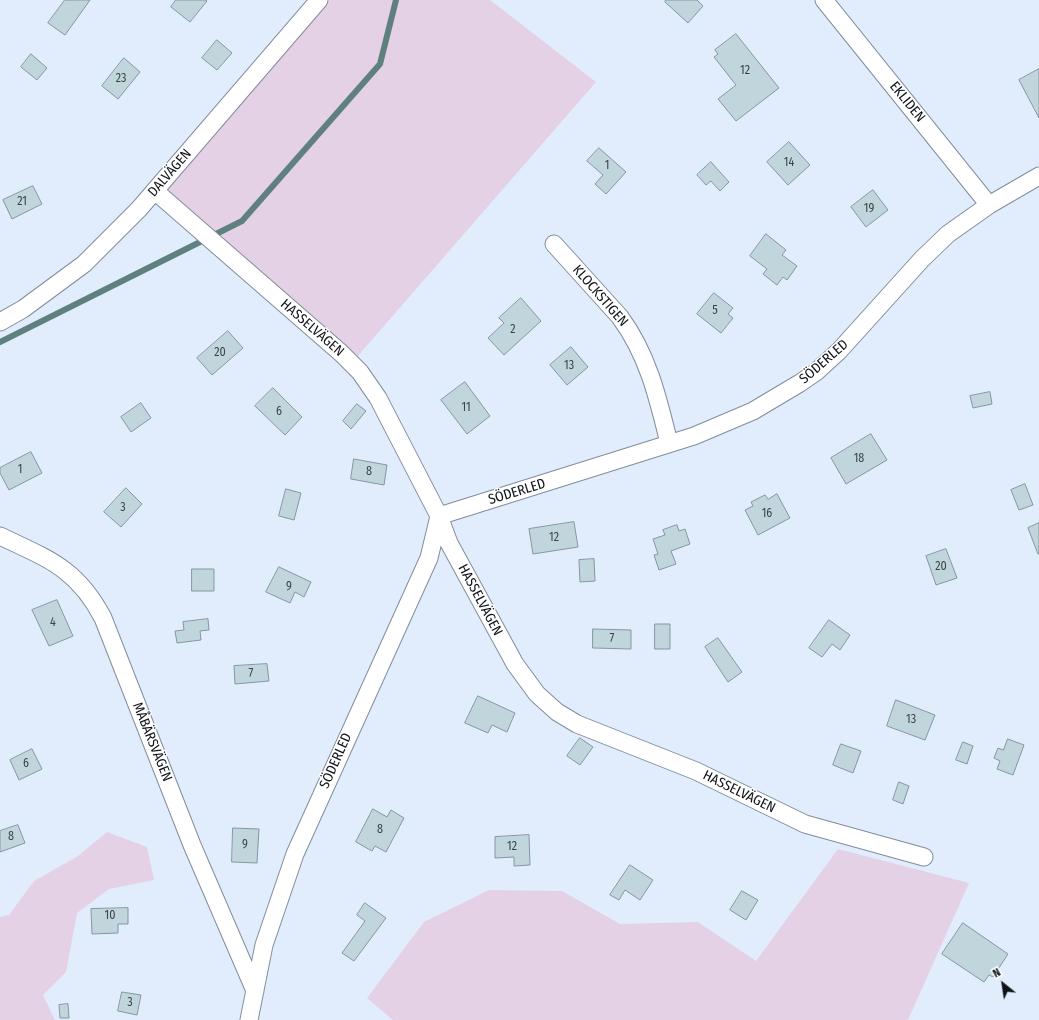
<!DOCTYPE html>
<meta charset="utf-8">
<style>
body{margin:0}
#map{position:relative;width:1039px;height:1020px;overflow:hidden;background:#e1edfc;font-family:"Fira Sans Condensed",sans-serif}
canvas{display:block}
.north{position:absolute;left:983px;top:964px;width:40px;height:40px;-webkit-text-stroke:3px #fff;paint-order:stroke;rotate:330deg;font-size:11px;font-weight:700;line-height:16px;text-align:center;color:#0f1318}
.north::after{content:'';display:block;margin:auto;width:14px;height:18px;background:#0f1318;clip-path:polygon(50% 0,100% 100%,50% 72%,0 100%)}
</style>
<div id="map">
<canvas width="1039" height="1020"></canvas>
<div class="north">N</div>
</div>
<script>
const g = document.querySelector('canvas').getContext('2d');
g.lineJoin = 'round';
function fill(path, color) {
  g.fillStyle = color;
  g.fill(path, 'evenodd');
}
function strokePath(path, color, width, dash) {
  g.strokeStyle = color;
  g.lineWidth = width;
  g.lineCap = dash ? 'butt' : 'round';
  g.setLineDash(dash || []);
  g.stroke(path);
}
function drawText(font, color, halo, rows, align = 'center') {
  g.font = font + ' "Fira Sans Condensed",sans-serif';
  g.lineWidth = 3;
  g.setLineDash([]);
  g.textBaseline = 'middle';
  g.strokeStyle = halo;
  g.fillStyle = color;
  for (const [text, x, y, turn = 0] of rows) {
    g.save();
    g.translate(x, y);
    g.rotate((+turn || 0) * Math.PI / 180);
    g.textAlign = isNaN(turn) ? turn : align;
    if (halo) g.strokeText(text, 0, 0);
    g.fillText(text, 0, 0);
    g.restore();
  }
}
fill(new Path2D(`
 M 329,0 L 490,0 L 596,82 L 357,357 L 164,188 Z
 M 107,832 L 147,847 L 154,880 L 109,889 L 77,913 L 66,972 L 43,995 L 55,1020 L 0,1020 L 0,917 L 9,915 L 34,881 L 78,856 Z
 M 838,849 L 969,883 L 908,1020 L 393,1020 L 367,998 L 424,922 L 489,890 L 562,891 L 620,924 L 698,922 L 756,961 Z`), '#e4d1e6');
strokePath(new Path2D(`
 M 0,342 L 242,221 L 380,64 L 396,0`), '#5f807e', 6);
const building = new Path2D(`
 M 65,0 L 90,0 L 65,35 L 48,23 Z
 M 176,0 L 206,0 L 207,1 L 190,22 L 171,7 Z
 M 666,0 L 697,0 L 703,6 L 688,23 L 665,2 Z
 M 736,34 L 779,88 L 736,121 L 718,99 L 736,85 L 714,57 L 718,54 L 715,50 Z
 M 217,40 L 232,53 L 217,70 L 202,58 Z
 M 31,54 L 47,68 L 37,80 L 21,67 Z
 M 124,58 L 140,72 L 118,99 L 102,86 Z
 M 1039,69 L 1039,118 L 1019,80 Z
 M 789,142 L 810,165 L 788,185 L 767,162 Z
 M 599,148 L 626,172 L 606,194 L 595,184 L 603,175 L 587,161 Z
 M 711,162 L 729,182 L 720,191 L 711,181 L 706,185 L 697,175 Z
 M 33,186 L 42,204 L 12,219 L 3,200 Z
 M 873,190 L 888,210 L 866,227 L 851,207 Z
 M 766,234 L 786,250 L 782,255 L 797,266 L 787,280 L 783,277 L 777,285 L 763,274 L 767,269 L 750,256 Z
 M 714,293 L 733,308 L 728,314 L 733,318 L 721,333 L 697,314 Z
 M 521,298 L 541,321 L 504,355 L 488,338 L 504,323 L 499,318 Z
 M 228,331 L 243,348 L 212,375 L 197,358 Z
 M 571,347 L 588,367 L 567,385 L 550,365 Z
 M 465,382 L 490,416 L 467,434 L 441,400 Z
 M 273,388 L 302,417 L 285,435 L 255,406 Z
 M 990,392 L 992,404 L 973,408 L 970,396 Z
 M 141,403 L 151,418 L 131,432 L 121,417 Z
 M 357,404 L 366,411 L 351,429 L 343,421 Z
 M 871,434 L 887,460 L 846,484 L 831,458 Z
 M 31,452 L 42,473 L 9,490 L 0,473 L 0,468 Z
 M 354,459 L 387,465 L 384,485 L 351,479 Z
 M 1025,484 L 1033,505 L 1019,510 L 1011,490 Z
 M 126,488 L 142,504 L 121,527 L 104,512 Z
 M 286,489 L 301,493 L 294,520 L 279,516 Z
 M 777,494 L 790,518 L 758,535 L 745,510 L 753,506 L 751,502 L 765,495 L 768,499 Z
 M 574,522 L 578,547 L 533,554 L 529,529 Z
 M 1039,523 L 1039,554 L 1038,554 L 1028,528 Z
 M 677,525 L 679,531 L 685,529 L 690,544 L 671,551 L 676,564 L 659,570 L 654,555 L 658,554 L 653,539 L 665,535 L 663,530 Z
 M 946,549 L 957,578 L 936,585 L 926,556 Z
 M 594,559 L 595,581 L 580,582 L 579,560 Z
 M 279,567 L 311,582 L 304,597 L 295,592 L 290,603 L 266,592 Z
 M 192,569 L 214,569 L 214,591 L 192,591 Z
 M 57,600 L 73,636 L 49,646 L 32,610 Z
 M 208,619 L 209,630 L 200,631 L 201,640 L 177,643 L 175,631 L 184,630 L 183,622 Z
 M 829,620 L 850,635 L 840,650 L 832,644 L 822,657 L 809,648 Z
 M 655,624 L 670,624 L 670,649 L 655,649 Z
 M 593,629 L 631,630 L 631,649 L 593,648 Z
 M 718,638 L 742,672 L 728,682 L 705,647 Z
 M 267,664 L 269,681 L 235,684 L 234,666 Z
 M 478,696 L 515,713 L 507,732 L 492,725 L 488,733 L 465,723 Z
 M 896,700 L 935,715 L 925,740 L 887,726 Z
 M 580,738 L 593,747 L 580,765 L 567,756 Z
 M 1008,739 L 1024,745 L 1013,775 L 997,769 L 1000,761 L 994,758 L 998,748 L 1003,750 Z
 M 963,742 L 973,746 L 967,764 L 956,760 Z
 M 841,744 L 861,751 L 853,773 L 833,765 Z
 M 32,749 L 42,769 L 19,780 L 10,760 Z
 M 899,782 L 909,786 L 903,804 L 893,800 Z
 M 373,809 L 387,817 L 391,810 L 404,818 L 386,852 L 375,846 L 372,851 L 356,842 Z
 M 18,825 L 25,843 L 0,852 L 0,831 Z
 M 233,828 L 259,829 L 257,863 L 232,862 Z
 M 529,835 L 530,865 L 514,866 L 514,857 L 495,858 L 495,837 Z
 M 630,865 L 653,880 L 640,900 L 625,890 L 619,900 L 610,895 Z
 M 742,891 L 758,900 L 746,920 L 730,910 Z
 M 365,903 L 386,918 L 354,961 L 342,953 L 365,921 L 357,915 Z
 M 128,908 L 128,924 L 118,924 L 118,933 L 92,934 L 91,909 Z
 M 963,923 L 1008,954 L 993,977 L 989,975 L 984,982 L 942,954 Z
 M 122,992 L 141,995 L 137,1015 L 118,1011 Z
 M 68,1004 L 69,1018 L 60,1018 L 59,1005 Z`);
fill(building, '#c1d5dd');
strokePath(building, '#84979f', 1);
const minor = new Path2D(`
 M 824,0 L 989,205
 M 155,191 L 341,353 L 360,372 L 378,398 L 439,516 L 449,543 L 515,664 L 537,694 L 557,712 L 577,724 L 696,771 L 805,824 L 924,857
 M 554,244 L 620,317 C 648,355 658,398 669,443
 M 0,322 L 23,309 L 84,264 L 139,209 L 319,0
 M 0,536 C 48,559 77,568 103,618 L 192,845 L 255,991
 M 249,1020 L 264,945 L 295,854 L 429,558 L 439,516 L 694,436 L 753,411 L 800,383 L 816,372 L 839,351 L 922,259 L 948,234 L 989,205 L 1039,176`);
strokePath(minor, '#828d9b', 19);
strokePath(minor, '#fff', 17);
drawText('12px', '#3c4449', null, [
 ["12",745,71],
 ["23",121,79],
 ["14",789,163],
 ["1",607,166],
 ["21",22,202],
 ["19",869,209],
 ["5",715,311],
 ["2",513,330],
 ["20",220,353],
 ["13",569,366],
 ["11",466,408],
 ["6",279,412],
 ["18",859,459],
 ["1",20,470],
 ["8",369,472],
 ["3",123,508],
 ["16",767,514],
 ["12",554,538],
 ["20",941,567],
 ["9",289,587],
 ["4",53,623],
 ["7",612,639],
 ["7",251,674],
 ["13",911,720],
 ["6",26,764],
 ["8",380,830],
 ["8",11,837],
 ["9",245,845],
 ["12",512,847],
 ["10",110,916],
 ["3",130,1003]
]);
drawText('14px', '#0f1318', '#fff', [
 ["EKLIDEN",907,102,51],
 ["DALVÄGEN",170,173,-49],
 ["KLOCKSTIGEN",600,296,49],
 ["HASSELVÄGEN",312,328,41],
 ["SÖDERLED",824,362,-41],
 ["SÖDERLED",517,492,-17],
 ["HASSELVÄGEN",480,600,62],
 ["MÅBÄRSVÄGEN",152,742,68],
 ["SÖDERLED",336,761,-66],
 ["HASSELVÄGEN",739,792,26]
]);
</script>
